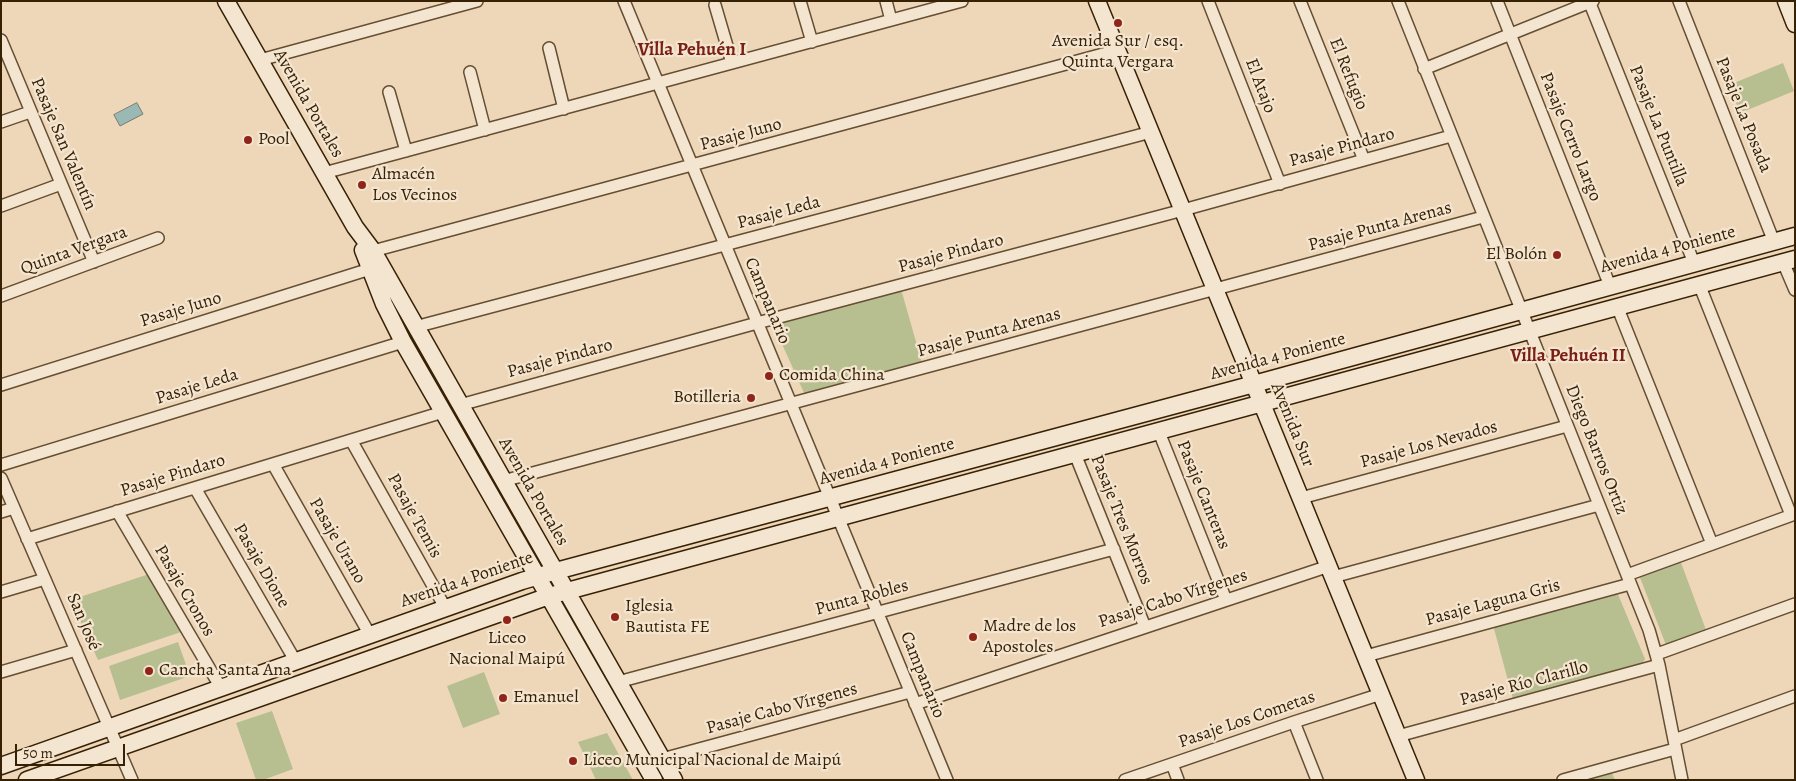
<!DOCTYPE html>
<meta charset="utf-8">
<style>
body{margin:0}
#map{position:relative;width:1796px;height:781px;overflow:hidden;background:#eed7b8;font-family:Alegreya,serif}
canvas{display:block}
.frame{position:absolute;inset:0;border:2px solid #372105;pointer-events:none}
.scale{position:absolute;left:15px;top:744px;width:110px;height:22px;box-sizing:border-box;border:2px solid #372105;border-top:0;padding-left:6px;font-size:15px;line-height:18px;white-space:nowrap;color:#372105;-webkit-text-stroke:4px #f4e5d1;paint-order:stroke}
</style>
<div id="map">
<canvas width="1796" height="781"></canvas>
<div class="frame"></div>
<div class="scale">50 m</div>
</div>
<script>
const g = document.querySelector('canvas').getContext('2d');
g.lineJoin = 'round';
function fill(path, color) {
  g.fillStyle = color;
  g.fill(path, 'evenodd');
}
function strokePath(path, color, width, dash) {
  g.strokeStyle = color;
  g.lineWidth = width;
  g.lineCap = dash ? 'butt' : 'round';
  g.setLineDash(dash || []);
  g.stroke(path);
}
function drawText(font, color, halo, rows, align = 'center') {
  g.font = font + ' Alegreya,serif';
  g.lineWidth = 4.5;
  g.setLineDash([]);
  g.textBaseline = 'middle';
  g.strokeStyle = halo;
  g.fillStyle = color;
  for (const [text, x, y, turn = 0] of rows) {
    g.save();
    g.translate(x, y);
    g.rotate((+turn || 0) * Math.PI / 180);
    g.textAlign = isNaN(turn) ? turn : align;
    if (halo) g.strokeText(text, 0, 0);
    g.fillText(text, 0, 0);
    g.restore();
  }
}
fill(new Path2D(`
 M 1783,63 L 1794,91 L 1740,113 L 1729,85 Z
 M 901,289 L 922,363 L 805,395 L 773,324 Z
 M 1680,560 L 1706,630 L 1666,645 L 1639,575 Z
 M 149,574 L 184,631 L 98,660 L 71,600 Z
 M 1617,592 L 1645,659 L 1642,664 L 1513,699 L 1493,625 Z
 M 178,642 L 190,676 L 120,700 L 109,666 Z
 M 484,672 L 500,714 L 463,728 L 447,686 Z
 M 272,711 L 293,769 L 263,780 L 256,780 L 236,723 Z
 M 607,733 L 633,780 L 596,780 L 578,742 Z
 M 1612,773 L 1615,780 L 1586,780 Z`), '#b7be90');
const water = new Path2D(`
 M 137,103 L 143,114 L 120,126 L 114,115 Z`);
fill(water, '#9ab8b4');
strokePath(water, '#727c6e', 1);
const street = new Path2D(`
 M 624,1 L 947,780
 M 800,1 L 812,42
 M 886,1 L 891,20
 M 1208,1 L 1280,184
 M 1300,1 L 1364,160
 M 1398,1 L 1649,630 L 1659,665 L 1682,780
 M 1497,1 L 1610,286
 M 1589,1 L 1694,263
 M 1679,1 L 1774,242
 M 715,5 L 732,63
 M 1,40 L 94,262
 M 549,48 L 564,109
 M 260,60 L 477,1
 M 1424,69 L 1593,1
 M 470,72 L 485,130
 M 389,92 L 406,151
 M 1,122 L 30,112
 M 324,173 L 962,1
 M 1,206 L 61,184
 M 373,251 L 1118,50
 M 1783,262 L 1795,290
 M 1699,284 L 1791,515
 M 1,296 L 158,238
 M 1617,306 L 1712,544
 M 415,327 L 1151,132
 M 1,385 L 370,269
 M 460,405 L 757,323 L 1183,210 L 1451,136
 M 1159,432 L 1226,600
 M 351,440 L 446,609
 M 1075,454 L 1145,627
 M 273,464 L 370,635
 M 1,465 L 403,342
 M 1,478 L 132,780
 M 503,481 L 1483,217
 M 195,488 L 296,662
 M 1301,498 L 1567,426
 M 117,511 L 221,688
 M 1,512 L 14,508
 M 27,539 L 443,412
 M 1627,575 L 1795,514
 M 1333,577 L 1599,505
 M 1,592 L 45,579
 M 1657,654 L 1795,604
 M 1366,656 L 1630,584
 M 1,672 L 76,650
 M 618,682 L 1114,549
 M 915,704 L 1329,566
 M 1294,722 L 1317,780
 M 1398,736 L 1659,665
 M 1674,740 L 1795,696
 M 662,759 L 910,692
 M 1172,764 L 1178,780
 M 1125,780 L 1294,722 L 1381,694
 M 1563,780 L 1675,749`);
const secondary = new Path2D(`
 M 226,1 L 355,227 L 373,251 L 674,780
 M 1097,1 L 1416,780
 M 1786,1 L 1795,24
 M 363,250 L 384,304 L 403,342 L 654,780
 M 1,766 L 522,581 L 556,571 L 1254,384 L 1795,236
 M 27,780 L 549,596 L 1795,259`);
strokePath(street, '#654e32', 14);
strokePath(secondary, '#372105', 19);
strokePath(street, '#f4e5d1', 11);
strokePath(secondary, '#f4e5d1', 16);
for (const [x, y, r, color] of [
 [1118,23,5,"#8f2418"],
 [248,140,5,"#8f2418"],
 [362,185,5,"#8f2418"],
 [1557,255,5,"#8f2418"],
 [769,376,5,"#8f2418"],
 [751,398,5,"#8f2418"],
 [615,617,5,"#8f2418"],
 [507,620,5,"#8f2418"],
 [973,637,5,"#8f2418"],
 [149,671,5,"#8f2418"],
 [503,698,5,"#8f2418"],
 [573,761,5,"#8f2418"]
]) {
  const dot = new Path2D();
  dot.arc(x, y, r, 0, 2 * Math.PI);
  g.fillStyle = color;
  g.fill(dot);
  strokePath(dot, '#f4e5d1', 2);
}
drawText('18px', '#372105', '#f4e5d1', [
 ["Avenida Sur / esq.",1118,42,"center"],
 ["Quinta Vergara",1118,63,"center"],
 ["Pool",258,140],
 ["Almacén",372,175],
 ["Los Vecinos",372,196],
 ["El Bolón",1547,255,"right"],
 ["Comida China",779,376],
 ["Botilleria",741,398,"right"],
 ["Iglesia",625,607],
 ["Bautista FE",625,628],
 ["Madre de los",983,627],
 ["Apostoles",983,648],
 ["Liceo",507,639,"center"],
 ["Nacional Maipú",507,660,"center"],
 ["Cancha Santa Ana",159,671],
 ["Emanuel",513,698],
 ["Liceo Municipal Nacional de Maipú",583,761]
], 'left');
drawText('18px', '#372105', '#f4e5d1', [
 ["El Refugio",1348,74,68],
 ["El Atajo",1260,86,69],
 ["Avenida Portales",308,104,60],
 ["Pasaje La Posada",1743,115,68],
 ["Pasaje La Puntilla",1658,126,68],
 ["Pasaje Juno",741,135,-15],
 ["Pasaje Cerro Largo",1570,137,68],
 ["Pasaje San Valentín",63,144,67],
 ["Pasaje Pindaro",1342,148,-15],
 ["Pasaje Leda",779,213,-15],
 ["Pasaje Punta Arenas",1380,227,-15],
 ["Avenida 4 Poniente",1668,250,-15],
 ["Quinta Vergara",74,251,-20],
 ["Pasaje Pindaro",951,254,-15],
 ["Campanario",767,301,67],
 ["Pasaje Juno",181,310,-17],
 ["Pasaje Punta Arenas",989,333,-15],
 ["Avenida 4 Poniente",1278,357,-15],
 ["Pasaje Pindaro",560,359,-15],
 ["Pasaje Leda",197,387,-17],
 ["Avenida Sur",1292,425,68],
 ["Pasaje Los Nevados",1429,445,-15],
 ["Diego Barros Ortiz",1596,450,68],
 ["Avenida 4 Poniente",887,462,-15],
 ["Pasaje Pindaro",173,476,-17],
 ["Avenida Portales",533,492,60],
 ["Pasaje Canteras",1203,495,68],
 ["Pasaje Temis",414,516,61],
 ["Pasaje Tres Morros",1121,520,68],
 ["Pasaje Urano",337,541,60],
 ["Pasaje Dione",261,566,60],
 ["Avenida 4 Poniente",467,580,-19],
 ["Pasaje Cronos",184,591,60],
 ["Punta Robles",862,598,-15],
 ["Pasaje Cabo Vírgenes",1173,599,-18],
 ["Pasaje Laguna Gris",1493,603,-15],
 ["San José",83,622,67],
 ["Campanario",922,675,68],
 ["Pasaje Río Clarillo",1524,684,-15],
 ["Pasaje Cabo Vírgenes",782,709,-15],
 ["Pasaje Los Cometas",1247,720,-19]
]);
drawText('bold 19px', '#7a1f14', '#f4e5d1', [
 ["Villa Pehuén I",692,50],
 ["Villa Pehuén II",1568,356]
]);
</script>
